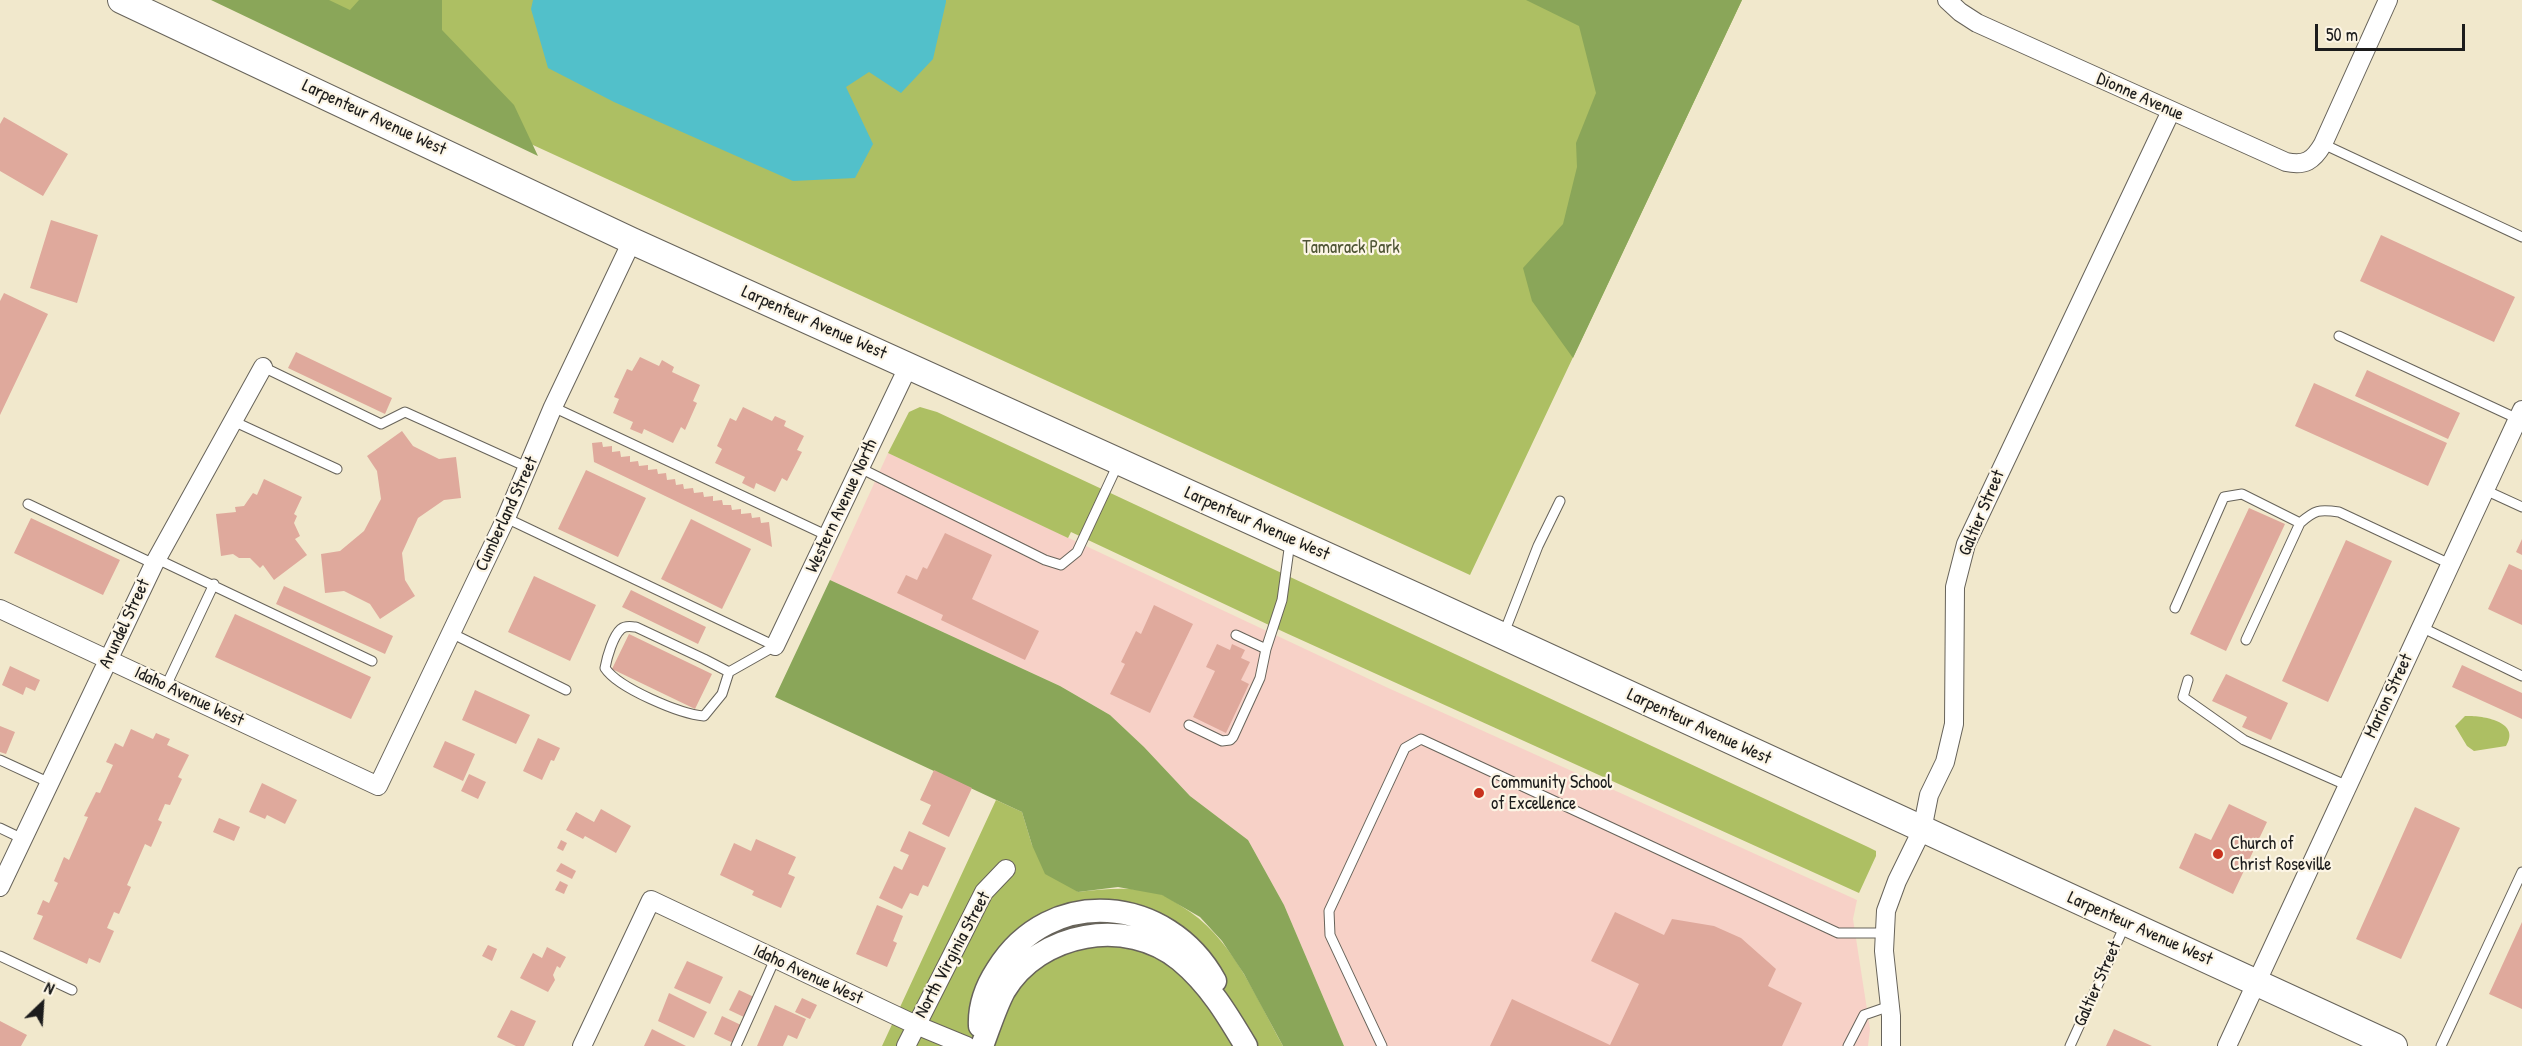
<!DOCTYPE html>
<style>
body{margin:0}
#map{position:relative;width:2522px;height:1046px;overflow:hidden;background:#f1e8cc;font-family:"Patrick Hand",sans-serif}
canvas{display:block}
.north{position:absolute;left:12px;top:974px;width:60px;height:60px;-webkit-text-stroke:4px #fcf5e5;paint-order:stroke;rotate:25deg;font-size:16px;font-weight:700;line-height:24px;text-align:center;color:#1c1c1c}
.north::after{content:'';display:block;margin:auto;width:21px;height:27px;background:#1c1c1c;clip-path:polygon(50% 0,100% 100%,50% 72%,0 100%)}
.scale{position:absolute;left:2315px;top:24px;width:150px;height:27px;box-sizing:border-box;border:3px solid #1c1c1c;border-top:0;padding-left:8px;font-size:18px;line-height:21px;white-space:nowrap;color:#1c1c1c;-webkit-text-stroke:4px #fcf5e5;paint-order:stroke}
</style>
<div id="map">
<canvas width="2522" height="1046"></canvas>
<div class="north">N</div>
<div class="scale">50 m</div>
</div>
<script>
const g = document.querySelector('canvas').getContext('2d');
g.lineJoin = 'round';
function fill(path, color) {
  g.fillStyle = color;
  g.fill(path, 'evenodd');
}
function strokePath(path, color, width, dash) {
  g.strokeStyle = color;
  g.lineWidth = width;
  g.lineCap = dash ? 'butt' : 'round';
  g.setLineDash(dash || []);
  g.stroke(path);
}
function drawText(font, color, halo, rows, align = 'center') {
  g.font = font + ' "Patrick Hand",sans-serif';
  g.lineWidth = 4.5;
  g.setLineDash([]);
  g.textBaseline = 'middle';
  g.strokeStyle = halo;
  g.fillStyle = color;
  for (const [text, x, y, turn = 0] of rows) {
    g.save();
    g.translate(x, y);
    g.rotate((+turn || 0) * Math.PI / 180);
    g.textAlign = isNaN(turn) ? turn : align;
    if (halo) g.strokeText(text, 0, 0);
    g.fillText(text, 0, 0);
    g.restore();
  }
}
fill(new Path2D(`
 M 888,453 L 1386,687 L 1857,900 L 1853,919 L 1870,1029 L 1868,1046 L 1344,1046 L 1284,905 L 1248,840 L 1190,796 L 1144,747 L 1110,715 L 1060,686 L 830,580 Z`), '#f7d1c7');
fill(new Path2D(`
 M 217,0 L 1742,0 L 1470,575 Z
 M 920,407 L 937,412 L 1868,847 L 1876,851 L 1876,856 L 1859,893 L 1286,633 L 1071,532 L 1068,538 L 888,453 L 909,412 Z
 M 2465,716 C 2481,715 2522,721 2506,746 L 2474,751 L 2467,746 L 2455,726 Z
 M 996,800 L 1022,812 L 1032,845 L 1078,892 C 1106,889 1134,886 1161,894 C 1168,897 1175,902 1181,906 C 1232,936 1255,996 1283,1046 L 882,1046 Z`), '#adbf63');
fill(new Path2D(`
 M 211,0 L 329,0 L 350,10 L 359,0 L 442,0 L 442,30 L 514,105 L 538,156 Z
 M 1526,0 L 1742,0 L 1573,358 L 1532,301 L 1523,268 L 1563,224 L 1577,167 L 1576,143 L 1596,93 L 1579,26 Z
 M 830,580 L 1060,686 L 1110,715 L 1144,747 L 1190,796 L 1248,840 L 1284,905 L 1344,1046 L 1283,1046 L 1244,974 L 1222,941 L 1200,917 L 1162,895 L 1118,887 L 1078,892 L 1045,874 L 1032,845 L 1022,812 L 775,697 Z`), '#8aa659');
fill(new Path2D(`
 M 533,0 L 946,0 L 946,2 L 933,59 L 901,93 L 869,72 L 846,87 L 873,144 L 855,178 L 793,181 L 614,102 L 548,68 L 531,9 Z`), '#52c0ca');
fill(new Path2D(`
 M 4,117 L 68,154 L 43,196 L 0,171 L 0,124 Z
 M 51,220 L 98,235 L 77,303 L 30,288 Z
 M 2381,235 L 2515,297 L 2494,342 L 2360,281 Z
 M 4,293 L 48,314 L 0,415 L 0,301 Z
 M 296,352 L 392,398 L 385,414 L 288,368 Z
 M 640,357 L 659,366 L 662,360 L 674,367 L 672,372 L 700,385 L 693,401 L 697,403 L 685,430 L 681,427 L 673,443 L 644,429 L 642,434 L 630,429 L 633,422 L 613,413 L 619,399 L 614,397 L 627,369 L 632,371 Z
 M 2367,370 L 2460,413 L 2448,439 L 2355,396 Z
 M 2314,383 L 2447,443 L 2428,486 L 2295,426 Z
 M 743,407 L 772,421 L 775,416 L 786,421 L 784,426 L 804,436 L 797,450 L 802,452 L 787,481 L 782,478 L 775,492 L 756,483 L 754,489 L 742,483 L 745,477 L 715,463 L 722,449 L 717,446 L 730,418 L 736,421 Z
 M 402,431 L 413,446 L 439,459 L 456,457 L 461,498 L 444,500 L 418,518 L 402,553 L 405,580 L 415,596 L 380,619 L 370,604 L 344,591 L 325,593 L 321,554 L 340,551 L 364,531 L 381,499 L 377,471 L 367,456 Z
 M 602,442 L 603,447 L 612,446 L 612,452 L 620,451 L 621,457 L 630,456 L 630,462 L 638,461 L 639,466 L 648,465 L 648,470 L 657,469 L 658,474 L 666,473 L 667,480 L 675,479 L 676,485 L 683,484 L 684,489 L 693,488 L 694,493 L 703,492 L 704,497 L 713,496 L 713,501 L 722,500 L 723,505 L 731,505 L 732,510 L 741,509 L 741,514 L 751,513 L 752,518 L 760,517 L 761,523 L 769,522 L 772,547 L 594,462 L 592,443 Z
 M 586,470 L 646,498 L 618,557 L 558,529 Z
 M 264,479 L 302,497 L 294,514 L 297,516 L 294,523 L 300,536 L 295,539 L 307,555 L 274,580 L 263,565 L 260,568 L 250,558 L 239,558 L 233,554 L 221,556 L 216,514 L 236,512 L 235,507 L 244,506 L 253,493 L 257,495 Z
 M 2249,508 L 2285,524 L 2226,651 L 2190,634 Z
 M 31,518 L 120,560 L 103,595 L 14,553 Z
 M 691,519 L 751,549 L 722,609 L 661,579 Z
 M 945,533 L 992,555 L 972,599 L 1039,631 L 1025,660 L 941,620 L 943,615 L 897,593 L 906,575 L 917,580 L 923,567 L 927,569 Z
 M 2522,539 L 2522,555 L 2516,552 Z
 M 2346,540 L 2392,561 L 2328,702 L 2282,681 Z
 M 2509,564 L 2522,570 L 2522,625 L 2488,609 Z
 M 534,576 L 596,605 L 570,661 L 508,632 Z
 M 284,586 L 393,636 L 385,654 L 276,604 Z
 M 631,590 L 706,627 L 698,644 L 622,607 Z
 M 1154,605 L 1193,624 L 1150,713 L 1110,694 L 1125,664 L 1121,662 L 1136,631 L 1141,634 Z
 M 235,614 L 371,677 L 351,719 L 215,657 Z
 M 629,634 L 712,674 L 695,709 L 612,669 Z
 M 1217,644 L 1230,650 L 1232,644 L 1245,650 L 1241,658 L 1250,662 L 1241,680 L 1249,684 L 1226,733 L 1193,717 L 1215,671 L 1206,667 Z
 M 2462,665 L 2522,693 L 2522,719 L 2452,687 Z
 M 10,666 L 40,680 L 35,691 L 26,687 L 23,695 L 2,685 Z
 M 2226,674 L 2288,703 L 2271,740 L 2242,727 L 2247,717 L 2212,701 Z
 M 475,690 L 530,715 L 516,744 L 462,720 Z
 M 0,726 L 15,732 L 6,754 L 0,752 Z
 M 131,729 L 153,739 L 156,733 L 170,739 L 167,745 L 189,755 L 178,777 L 182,779 L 170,805 L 165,804 L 158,820 L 162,822 L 151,847 L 145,844 L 127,885 L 131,887 L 119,914 L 114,912 L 107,928 L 114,931 L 100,963 L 89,958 L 87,964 L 33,939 L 43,916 L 37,914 L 43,900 L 49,903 L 58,883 L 54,881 L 64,857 L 69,860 L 88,817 L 84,816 L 96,792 L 100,793 L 113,765 L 106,762 L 115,743 L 123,747 Z
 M 538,738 L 560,748 L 554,761 L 551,760 L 542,780 L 523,771 Z
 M 445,741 L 475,754 L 463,781 L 433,767 Z
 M 934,770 L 972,788 L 949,837 L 922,824 L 931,805 L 920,800 Z
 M 469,774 L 486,782 L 478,799 L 461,791 Z
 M 262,783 L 297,800 L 285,824 L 267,815 L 265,819 L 249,812 Z
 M 2229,804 L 2267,822 L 2233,894 L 2179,868 L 2195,833 L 2211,840 Z
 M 2415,807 L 2460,828 L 2401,959 L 2356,939 Z
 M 601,809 L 631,826 L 616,853 L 585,836 L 583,839 L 566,830 L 576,812 L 594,822 Z
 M 219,818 L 240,827 L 234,841 L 213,832 Z
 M 909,831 L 946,848 L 928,887 L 923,885 L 918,896 L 910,893 L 902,909 L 879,898 L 894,866 L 902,870 L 909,855 L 900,851 Z
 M 756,839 L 796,857 L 788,874 L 795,877 L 781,908 L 752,895 L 754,891 L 720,875 L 734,843 L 751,851 Z
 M 561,840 L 567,843 L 563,851 L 557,848 Z
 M 561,863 L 576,871 L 572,879 L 556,871 Z
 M 560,881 L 568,885 L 564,894 L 555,890 Z
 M 877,905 L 903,916 L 893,941 L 897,943 L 887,967 L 856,954 Z
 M 1615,912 L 1664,935 L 1672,919 L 1714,926 L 1741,938 L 1776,969 L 1768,986 L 1802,1003 L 1782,1046 L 1490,1046 L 1512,999 L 1610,1045 L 1639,984 L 1591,961 Z
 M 2522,922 L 2522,1009 L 2489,994 Z
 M 488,945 L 497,949 L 492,961 L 482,956 Z
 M 547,947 L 566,957 L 560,968 L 557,966 L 553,975 L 555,980 L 548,992 L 520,978 L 533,953 L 542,958 Z
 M 687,961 L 723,977 L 710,1004 L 674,988 Z
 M 739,990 L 756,998 L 746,1018 L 729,1010 Z
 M 669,993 L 707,1012 L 694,1038 L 658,1021 Z
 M 802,998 L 817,1005 L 810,1019 L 795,1012 Z
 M 775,1005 L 806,1019 L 797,1039 L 788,1035 L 783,1046 L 757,1046 Z
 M 511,1010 L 536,1021 L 524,1046 L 516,1046 L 497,1037 Z
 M 722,1016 L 741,1025 L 733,1043 L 714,1034 Z
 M 0,1021 L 27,1035 L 21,1046 L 0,1046 Z
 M 652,1029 L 686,1046 L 644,1046 Z
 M 2114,1029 L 2152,1046 L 2106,1046 Z`), '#dfa99c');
const service = new Path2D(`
 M 2323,144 L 2522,237
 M 2339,336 L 2518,419
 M 263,367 L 381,424 L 405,412 L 529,468
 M 553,407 L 828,536
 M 233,421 L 337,469
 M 860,468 L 1045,560 L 1061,565 L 1077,552 L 1118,464
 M 2485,490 L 2522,507
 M 28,504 L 154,564
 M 506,518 L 775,646
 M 157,559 L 372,661
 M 2175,608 L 2224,497 L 2242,494 L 2300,523
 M 2421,627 L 2522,676
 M 451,633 L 566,690
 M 1504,633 L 1538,546 L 1560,501
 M 2246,640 L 2300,523 C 2315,510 2319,509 2339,512 L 2450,564
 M 1266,649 L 1282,600 L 1290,542
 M 729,672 L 722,694 L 704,716 C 680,714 618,688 605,668 C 607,657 613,636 621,629 C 626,625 631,627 636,627 L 704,659 L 729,672 L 775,646
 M 2188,680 L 2183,697 L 2244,740 L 2348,786
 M 166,686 L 214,584
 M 1189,725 L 1222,741 L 1230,740 L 1233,737 L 1260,678 L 1266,649 L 1236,635
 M 0,760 L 50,783
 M 0,828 L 23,839
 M 0,956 L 72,990
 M 736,1046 L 775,959
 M 1382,1046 L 1330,935 L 1329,911 L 1405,748 L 1421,739 L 1838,933 L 1884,933
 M 1848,1046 L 1864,1015 L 1890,1006
 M 2070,1046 L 2125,925
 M 2441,1046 L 2522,872`);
const minor = new Path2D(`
 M 1947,0 L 1960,12 L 1977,23 L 2286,162 C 2305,166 2313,161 2323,144 L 2388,0
 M 0,609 L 378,786 L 506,518 L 553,407 L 632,241
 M 775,646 L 909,365
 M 0,887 L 154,564 L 263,367
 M 582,1046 L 651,900 L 916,1025 L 967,1046
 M 906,1046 L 984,892 L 1006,869
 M 1891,1046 L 1891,1016 L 1884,951 L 1886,911 L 1897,881 L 1922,830 L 1929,795 L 1945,762 L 1954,724 L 1955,587 L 1966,544 L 2171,111
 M 2227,1046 L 2522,410`);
const tertiary = new Path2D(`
 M 980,1026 C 979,1006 986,987 997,970 C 1050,884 1168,895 1215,981
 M 982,1046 C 989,1028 995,1008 1004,991 C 1039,932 1127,916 1180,960 C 1209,984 1227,1014 1246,1046`);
const secondary = new Path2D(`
 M 121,0 L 632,241 L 1425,600 L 2394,1046`);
strokePath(service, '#67635a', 11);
strokePath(minor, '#67635a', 20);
strokePath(tertiary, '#67635a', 25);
strokePath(secondary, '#67635a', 28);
strokePath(service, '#fff', 9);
strokePath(minor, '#fff', 18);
strokePath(tertiary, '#fff', 22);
strokePath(secondary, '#fff', 26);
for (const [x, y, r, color] of [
 [1479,793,6,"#c8321e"],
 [2218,854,6,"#c8321e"]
]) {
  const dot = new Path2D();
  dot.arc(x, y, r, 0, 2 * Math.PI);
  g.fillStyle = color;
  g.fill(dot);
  strokePath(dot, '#fcf5e5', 2);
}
drawText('18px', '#1c1c1c', '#fcf5e5', [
 ["Dionne Avenue",2140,97,24],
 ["Larpenteur Avenue West",374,118,25],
 ["Larpenteur Avenue West",814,323,24],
 ["Western Avenue North",842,506,-65],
 ["Galtier Street",1982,513,-67],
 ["Cumberland Street",507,514,-65],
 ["Larpenteur Avenue West",1257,524,24],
 ["Arundel Street",125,624,-65],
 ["Marion Street",2389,696,-65],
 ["Idaho Avenue West",189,697,25],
 ["Larpenteur Avenue West",1699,727,25],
 ["Larpenteur Avenue West",2140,929,24],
 ["North Virginia Street",953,955,-62],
 ["Idaho Avenue West",808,975,25],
 ["Galtier Street",2098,984,-66]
]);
drawText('18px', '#4f5535', '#fcf5e5', [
 ["Tamarack Park",1351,248]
]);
drawText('18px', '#1c1c1c', '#fcf5e5', [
 ["Community School",1491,783],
 ["of Excellence",1491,804],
 ["Church of",2230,844],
 ["Christ Roseville",2230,865]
], 'left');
</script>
